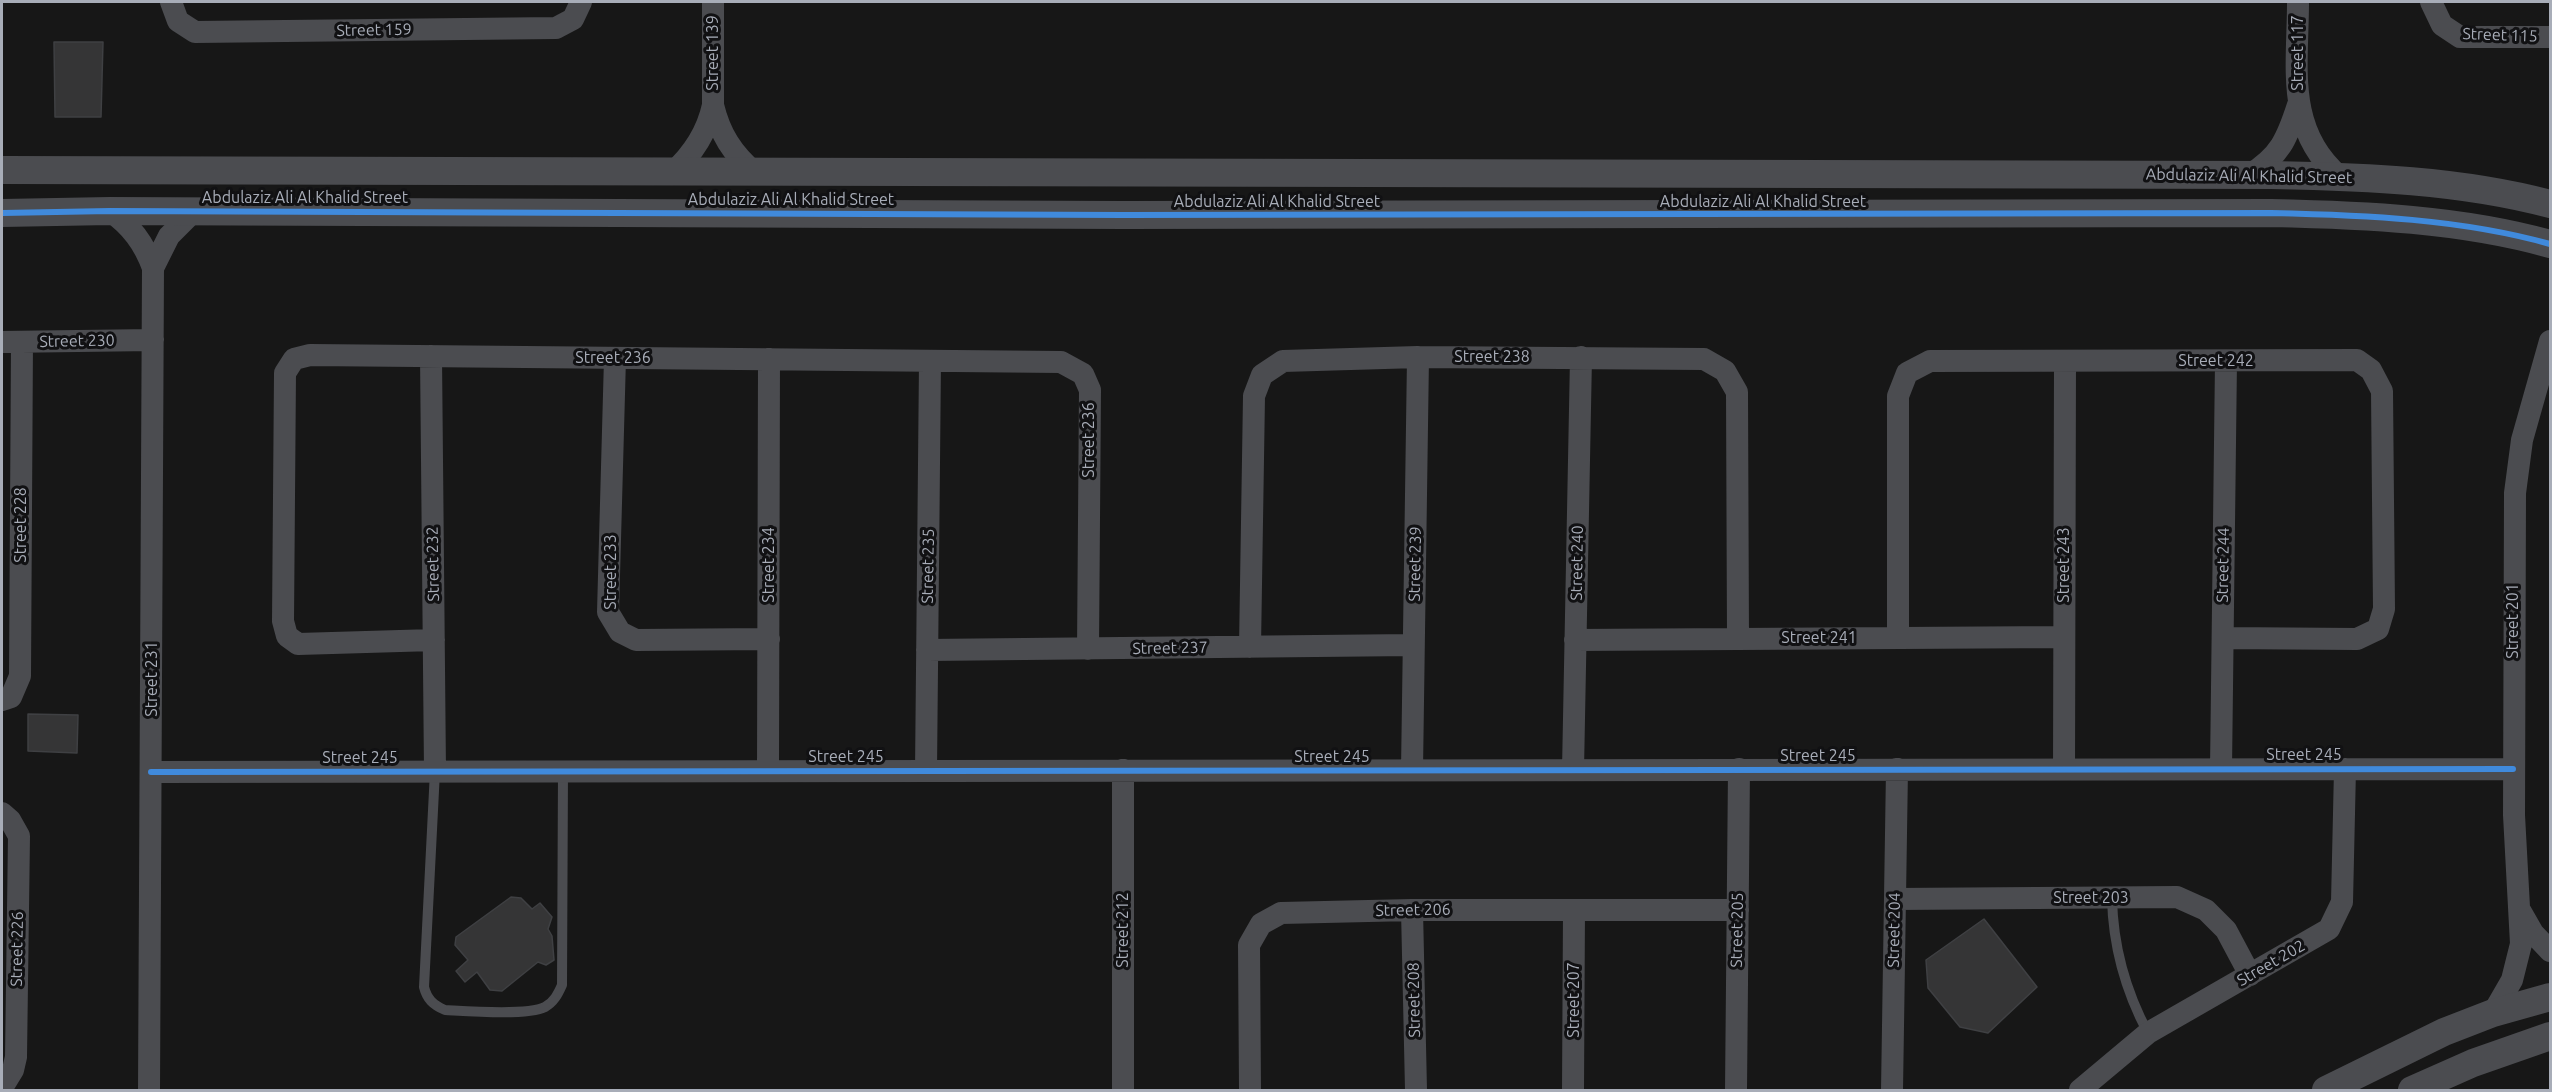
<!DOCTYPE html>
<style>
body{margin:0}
#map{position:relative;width:2552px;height:1092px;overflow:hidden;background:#171717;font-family:Ubuntu,sans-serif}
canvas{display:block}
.frame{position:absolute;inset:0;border:3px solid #a8adb8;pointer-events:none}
</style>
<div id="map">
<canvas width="2552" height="1092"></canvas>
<div class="frame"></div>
</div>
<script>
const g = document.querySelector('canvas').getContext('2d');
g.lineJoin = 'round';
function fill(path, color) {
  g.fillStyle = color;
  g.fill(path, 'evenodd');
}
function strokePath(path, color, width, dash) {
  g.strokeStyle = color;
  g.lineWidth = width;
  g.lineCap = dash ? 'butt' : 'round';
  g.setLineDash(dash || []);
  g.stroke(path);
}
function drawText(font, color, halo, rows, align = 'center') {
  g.font = font + ' Ubuntu,sans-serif';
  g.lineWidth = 6;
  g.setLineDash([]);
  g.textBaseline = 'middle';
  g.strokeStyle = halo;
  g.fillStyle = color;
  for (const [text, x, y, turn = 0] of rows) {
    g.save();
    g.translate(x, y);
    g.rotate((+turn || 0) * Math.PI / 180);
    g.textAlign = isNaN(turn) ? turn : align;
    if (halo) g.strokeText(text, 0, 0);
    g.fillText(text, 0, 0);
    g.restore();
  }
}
const building = new Path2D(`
 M 54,42 L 103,42 L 101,117 L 55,117 Z
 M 28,714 L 78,715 L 77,753 L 28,751 Z
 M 511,897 L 521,898 L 532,909 L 540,903 L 552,917 L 548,929 L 552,936 L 554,960 L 546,965 L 538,962 L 502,991 L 490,990 L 477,972 L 465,982 L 456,971 L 468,960 L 455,945 L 456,937 Z
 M 1984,919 L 2037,987 L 1988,1033 L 1960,1027 L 1928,988 L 1926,960 Z`);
fill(building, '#353536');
strokePath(building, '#3f4043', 1.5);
strokePath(new Path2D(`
 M 435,771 L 424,987 C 427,999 433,1005 445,1010 C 465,1011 528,1016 545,1007 C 554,1002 558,994 562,985 L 563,771
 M 2112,898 C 2113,947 2125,990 2148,1033`), '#4b4c50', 10);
strokePath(new Path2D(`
 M 171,2 L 178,21 L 195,32 L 556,28 L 573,19 L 581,2
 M 2298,2 C 2298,66 2285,129 2339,176
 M 2431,2 L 2442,25 L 2460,37 L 2550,37
 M 713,105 C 720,134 732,153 755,173
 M 672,173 C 693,154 707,133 713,105 L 713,2
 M 2249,175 C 2280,156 2287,139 2298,105
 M 110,211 C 131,226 144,243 153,268 L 149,1090
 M 153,268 L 169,236 L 194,211
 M 2,342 L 153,340
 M 431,356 L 435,771
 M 615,358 L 608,612 L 620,632 L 636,640 L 769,639
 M 1898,638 L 1898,396 L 1907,373 L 1930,361 L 2357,360 L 2371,370 L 2382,391 L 2384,609 L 2378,629 L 2357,639 L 2223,638
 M 434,640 L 298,644 L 287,636 L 283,621 L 285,373 L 294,359 L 310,355 L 1061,362 L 1083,374 L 1090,390 L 1088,649
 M 1575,640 L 2063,637
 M 1250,647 L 1254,396 L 1262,375 L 1283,361 L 1418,357 L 1704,359 L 1725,371 L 1737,392 L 1738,639
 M 927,650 L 1413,645
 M 2,700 L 11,697 L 20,676 L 22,342
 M 2064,769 L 2065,361
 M 2221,769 L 2226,361
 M 1412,770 L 1418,357
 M 1573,770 L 1581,357
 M 768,771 L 769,359
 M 926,771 L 930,361
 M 151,772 L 2513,769
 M 2,813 L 10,820 L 19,836 L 16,1057 L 13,1070 L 2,1088
 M 1895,899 L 2177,897 L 2206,910 L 2226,930 L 2250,975
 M 1412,910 L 1416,1090
 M 2521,912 L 2533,933 L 2550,951
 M 2493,1013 L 2512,980 L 2521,944 L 2514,815 L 2515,493 L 2522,440 L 2550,341
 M 1123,1090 L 1123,770
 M 1250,1090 L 1249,945 L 1261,924 L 1281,913 L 1412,910 L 1738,910
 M 1573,1090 L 1574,910
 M 1736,1090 L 1739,769
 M 1892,1090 L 1897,769
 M 2080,1090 L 2148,1033 L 2329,929 L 2342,902 L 2345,769`), '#4b4c50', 22);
strokePath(new Path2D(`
 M 2,170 L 2271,175 C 2365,177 2460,180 2550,204
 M 2,213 L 110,211 L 1124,215 L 2271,213 C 2364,215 2461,219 2550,244
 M 2326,1090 L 2444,1032 L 2493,1013 L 2550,997
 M 2412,1090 L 2473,1063 L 2550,1036`), '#4b4c50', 28);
strokePath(new Path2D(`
 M 2,213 L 110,211 L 1124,215 L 2271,213 C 2364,215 2461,219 2550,244
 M 151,772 L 2513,769`), '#408adc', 6);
drawText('16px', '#a8adb8', '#111113', [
 ["Street 159",374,30,-1],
 ["Street 115",2500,35,2],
 ["Street 139",713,53,-90],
 ["Street 117",2298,53,-90],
 ["Abdulaziz Ali Al Khalid Street",2249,176,1],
 ["Abdulaziz Ali Al Khalid Street",305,198],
 ["Abdulaziz Ali Al Khalid Street",791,200],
 ["Abdulaziz Ali Al Khalid Street",1277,202],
 ["Abdulaziz Ali Al Khalid Street",1763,202],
 ["Street 230",77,341,-1],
 ["Street 238",1492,357],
 ["Street 236",613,358],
 ["Street 242",2216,361],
 ["Street 236",1089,440,-90],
 ["Street 228",21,525,-90],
 ["Street 240",1577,563,-89],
 ["Street 232",433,564,-91],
 ["Street 239",1415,564,-89],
 ["Street 234",769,565,-90],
 ["Street 243",2064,565,-90],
 ["Street 244",2223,565,-89],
 ["Street 235",928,566,-89],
 ["Street 233",611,572,-90],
 ["Street 201",2513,621,-90],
 ["Street 241",1819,638],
 ["Street 237",1170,648,-1],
 ["Street 231",152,679,-90],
 ["Street 245",2304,755],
 ["Street 245",1818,756],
 ["Street 245",846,757],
 ["Street 245",1332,757],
 ["Street 245",360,758],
 ["Street 203",2091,898],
 ["Street 206",1413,910,-1],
 ["Street 212",1123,930,-90],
 ["Street 205",1737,930,-89],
 ["Street 204",1894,930,-89],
 ["Street 226",17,949,-89],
 ["Street 202",2271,963,-30],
 ["Street 208",1414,1000,-91],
 ["Street 207",1574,1000,-90]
]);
</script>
